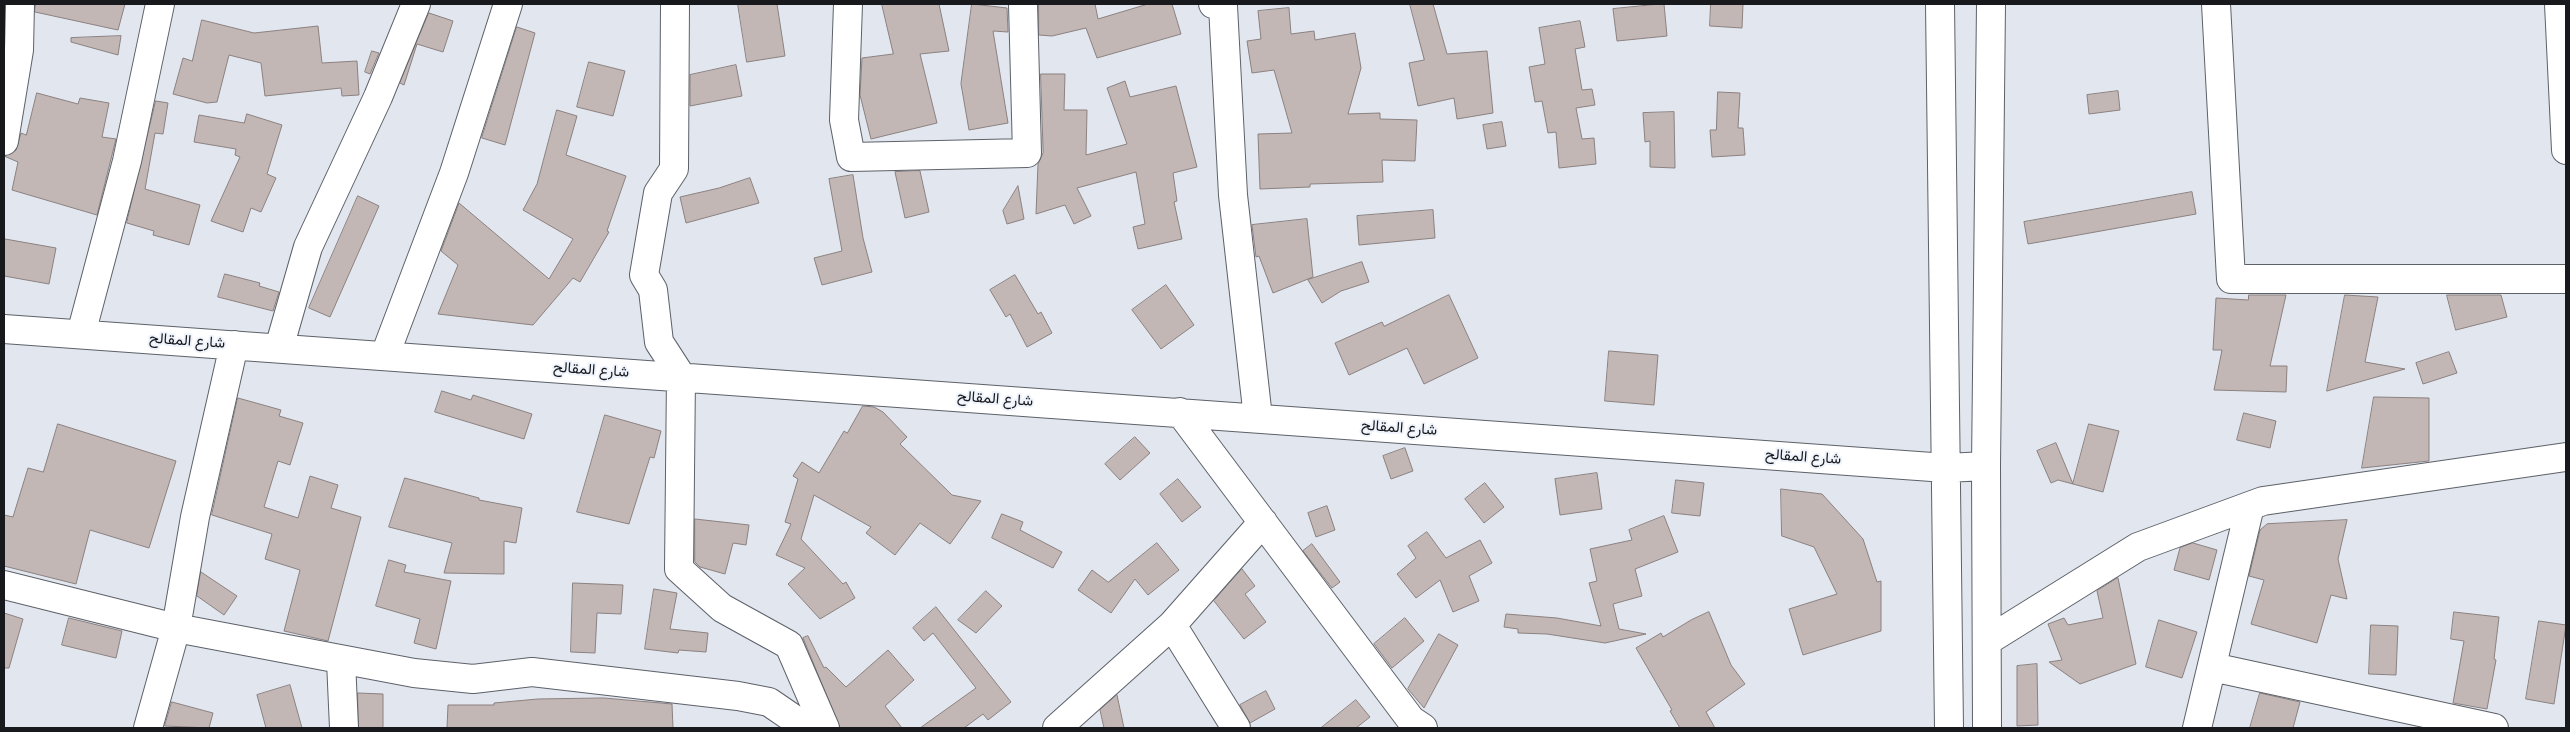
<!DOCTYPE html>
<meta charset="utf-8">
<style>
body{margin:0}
#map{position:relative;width:2570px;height:732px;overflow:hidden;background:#e1e6ef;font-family:"PT Serif",serif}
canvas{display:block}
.frame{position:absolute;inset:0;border:5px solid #17191c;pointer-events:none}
</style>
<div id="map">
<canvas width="2570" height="732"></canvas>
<div class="frame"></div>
</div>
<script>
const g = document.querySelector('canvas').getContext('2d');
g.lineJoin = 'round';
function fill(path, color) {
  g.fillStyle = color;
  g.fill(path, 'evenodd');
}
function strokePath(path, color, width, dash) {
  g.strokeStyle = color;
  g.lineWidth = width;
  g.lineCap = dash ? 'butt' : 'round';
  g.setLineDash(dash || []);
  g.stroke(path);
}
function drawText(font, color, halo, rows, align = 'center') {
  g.font = font + ' "PT Serif",Vazirmatn,serif';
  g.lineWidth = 4;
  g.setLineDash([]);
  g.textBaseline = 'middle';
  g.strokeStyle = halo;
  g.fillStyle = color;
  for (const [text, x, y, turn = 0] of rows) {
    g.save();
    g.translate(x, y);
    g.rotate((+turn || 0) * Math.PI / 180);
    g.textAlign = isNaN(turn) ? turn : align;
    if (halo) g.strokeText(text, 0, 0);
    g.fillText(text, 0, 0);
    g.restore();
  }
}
const building = new Path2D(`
 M 36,4 L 125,4 L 118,30 L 35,12 Z
 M 738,4 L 777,4 L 785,56 L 747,62 Z
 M 882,4 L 939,4 L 949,51 L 920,54 L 937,123 L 871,139 L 860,95 L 862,58 L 893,54 Z
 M 972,4 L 1007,8 L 1008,32 L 993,31 L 1008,123 L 969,130 L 961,84 Z
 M 1039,4 L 1095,4 L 1098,19 L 1148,4 L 1172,4 L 1181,34 L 1097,58 L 1086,28 L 1052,36 L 1039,35 Z
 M 1410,4 L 1433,4 L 1447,54 L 1487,51 L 1493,113 L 1457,119 L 1454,98 L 1418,106 L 1409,63 L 1424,60 Z
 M 1664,4 L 1667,36 L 1617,41 L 1613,9 Z
 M 1711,4 L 1743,4 L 1742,28 L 1710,26 Z
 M 1289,8 L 1291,34 L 1314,31 L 1315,40 L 1355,33 L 1361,68 L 1348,114 L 1380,113 L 1380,119 L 1417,120 L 1415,161 L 1382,160 L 1383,182 L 1310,184 L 1310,187 L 1260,189 L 1258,134 L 1292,133 L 1274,70 L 1252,73 L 1247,41 L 1261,39 L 1258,11 Z
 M 429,13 L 453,21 L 443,52 L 417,44 L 404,85 L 400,83 Z
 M 202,20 L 254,33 L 318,26 L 322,63 L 357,61 L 359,95 L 342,96 L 341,88 L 265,96 L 261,63 L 229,55 L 217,102 L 207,103 L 173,94 L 183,58 L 192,61 Z
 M 1580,21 L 1585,47 L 1575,49 L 1582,90 L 1592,89 L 1595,105 L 1576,108 L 1582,139 L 1594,138 L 1596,164 L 1559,168 L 1556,132 L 1548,133 L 1542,101 L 1535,102 L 1529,67 L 1545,64 L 1539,28 Z
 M 517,27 L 535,33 L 505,145 L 482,138 Z
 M 121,36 L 118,55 L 71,42 L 71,38 Z
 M 372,51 L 379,53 L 370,74 L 365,72 Z
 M 589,62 L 625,71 L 613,116 L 577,107 Z
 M 736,65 L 742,96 L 690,106 L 690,75 Z
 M 1041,74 L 1065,74 L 1064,110 L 1087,110 L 1086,155 L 1127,144 L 1107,88 L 1125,81 L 1130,97 L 1176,86 L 1197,167 L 1173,173 L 1177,201 L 1174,202 L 1182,239 L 1138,249 L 1133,227 L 1145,224 L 1136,172 L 1077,188 L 1091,216 L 1074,224 L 1065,205 L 1036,214 L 1038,164 L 1043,153 Z
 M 2118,91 L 2120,110 L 2089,114 L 2087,95 Z
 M 1718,92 L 1740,93 L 1738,128 L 1743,128 L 1745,155 L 1712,157 L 1710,130 L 1716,130 Z
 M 37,93 L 78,104 L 80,98 L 109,103 L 102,137 L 116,139 L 97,215 L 12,190 L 18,162 L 4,156 L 16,150 L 21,133 L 26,135 Z
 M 156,101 L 168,103 L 163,134 L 155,133 L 145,189 L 200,205 L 189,245 L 153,235 L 154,231 L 127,223 Z
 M 557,110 L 577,116 L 566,155 L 626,176 L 607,231 L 609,232 L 580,282 L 573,278 L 533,325 L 438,314 L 458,265 L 441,251 L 459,203 L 549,279 L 573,239 L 523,210 L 537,184 Z
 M 1674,112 L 1675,168 L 1650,167 L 1650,141 L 1645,142 L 1643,113 Z
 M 247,114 L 282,125 L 267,174 L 276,178 L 261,212 L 251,208 L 243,232 L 211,221 L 240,157 L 235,155 L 236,149 L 194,142 L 199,115 L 244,123 Z
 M 1502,122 L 1506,146 L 1487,149 L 1483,125 Z
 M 920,171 L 929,212 L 905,218 L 895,172 Z
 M 853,175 L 863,238 L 872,272 L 822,285 L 814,258 L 842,251 L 829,179 Z
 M 750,178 L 759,203 L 686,223 L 680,197 L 719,188 Z
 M 1018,186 L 1024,219 L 1007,224 L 1003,211 Z
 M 2192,192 L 2196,214 L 2028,244 L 2024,222 Z
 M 358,196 L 379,206 L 330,317 L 309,308 Z
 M 1433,210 L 1435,238 L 1359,245 L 1357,216 Z
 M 1307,219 L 1313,277 L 1273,293 L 1259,256 L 1256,257 L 1252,225 Z
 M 5,239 L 56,248 L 49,284 L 4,276 Z
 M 1362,262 L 1369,282 L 1341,291 L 1322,303 L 1308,280 Z
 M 225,274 L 260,283 L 259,286 L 279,292 L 273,311 L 218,297 Z
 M 1015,275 L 1038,314 L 1041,312 L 1052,333 L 1027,347 L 1010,314 L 1006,317 L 990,290 Z
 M 1166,285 L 1194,325 L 1161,349 L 1132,310 Z
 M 1449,295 L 1478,358 L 1424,384 L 1407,348 L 1349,375 L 1335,343 L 1382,322 L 1384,326 Z
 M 2249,295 L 2286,295 L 2270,366 L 2287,366 L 2286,392 L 2214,390 L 2222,350 L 2213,350 L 2216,298 L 2248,300 Z
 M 2345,295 L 2378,297 L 2365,362 L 2405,369 L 2327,391 Z
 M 2447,295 L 2501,295 L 2507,317 L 2456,330 Z
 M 1609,351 L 1658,355 L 1654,405 L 1605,401 Z
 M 2449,352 L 2457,373 L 2423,384 L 2416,363 Z
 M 442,391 L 471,400 L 473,395 L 532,414 L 524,439 L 435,412 Z
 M 2374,397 L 2429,398 L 2429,461 L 2362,468 Z
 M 238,398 L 281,410 L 279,416 L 303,423 L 290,465 L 278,461 L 264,507 L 298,518 L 310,476 L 338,485 L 331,508 L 361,517 L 328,641 L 284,631 L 300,570 L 265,559 L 272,534 L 212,515 Z
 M 863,406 L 874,407 L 883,412 L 907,437 L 900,444 L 952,495 L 981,501 L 950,544 L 920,523 L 895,555 L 866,533 L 871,527 L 814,495 L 801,539 L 843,584 L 846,582 L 855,598 L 820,619 L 788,584 L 805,568 L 776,555 L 791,524 L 785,522 L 798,479 L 793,476 L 802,462 L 819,473 L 844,431 L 847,433 Z
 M 2244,413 L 2276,421 L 2270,448 L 2237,440 Z
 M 605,415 L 661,431 L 654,458 L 650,457 L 629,524 L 577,512 Z
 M 58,424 L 176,461 L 149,548 L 90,530 L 76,584 L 4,566 L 4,515 L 13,517 L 28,468 L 43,472 Z
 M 2089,424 L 2119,431 L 2103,492 L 2073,484 Z
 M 1135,437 L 1150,453 L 1120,480 L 1105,464 Z
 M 2056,443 L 2073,484 L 2058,480 L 2051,483 L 2037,451 Z
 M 1405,448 L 1413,471 L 1391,479 L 1383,456 Z
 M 1597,473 L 1602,509 L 1560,515 L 1555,479 Z
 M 405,478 L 479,498 L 479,500 L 522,508 L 516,543 L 504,541 L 504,574 L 444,573 L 452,543 L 389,527 Z
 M 1178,479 L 1201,507 L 1182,522 L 1160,494 Z
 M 1676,480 L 1704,483 L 1700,516 L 1672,513 Z
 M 1485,483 L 1504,507 L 1484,523 L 1465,499 Z
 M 1781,489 L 1822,494 L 1863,539 L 1877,582 L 1881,581 L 1881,631 L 1803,655 L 1789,609 L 1837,594 L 1814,547 L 1782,536 Z
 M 1327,506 L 1335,530 L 1316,537 L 1308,513 Z
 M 1002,514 L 1023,522 L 1020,530 L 1062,552 L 1053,568 L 992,538 Z
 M 1664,516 L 1678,552 L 1635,569 L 1642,596 L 1613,604 L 1619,629 L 1646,634 L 1605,643 L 1547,634 L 1518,633 L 1518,629 L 1504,627 L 1506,614 L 1557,618 L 1601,626 L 1589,583 L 1597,581 L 1590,549 L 1632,540 L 1629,530 Z
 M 695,519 L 749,525 L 746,545 L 733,543 L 725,574 L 700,567 L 695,562 Z
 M 2347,520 L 2338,559 L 2347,599 L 2331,595 L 2317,643 L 2251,624 L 2264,580 L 2249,576 L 2260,530 L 2267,524 Z
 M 1427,532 L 1446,558 L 1480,540 L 1492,563 L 1469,576 L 1479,601 L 1453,612 L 1440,580 L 1416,598 L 1397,574 L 1416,558 L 1408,546 Z
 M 1157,543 L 1179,570 L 1148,595 L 1135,579 L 1111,613 L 1078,590 L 1092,570 L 1108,582 Z
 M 2193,543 L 2217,550 L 2209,580 L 2174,570 L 2180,548 Z
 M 1312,544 L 1340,582 L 1332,588 L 1303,551 Z
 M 389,560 L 406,565 L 404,572 L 451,581 L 436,649 L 414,643 L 420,619 L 376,606 Z
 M 1242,569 L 1255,586 L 1245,594 L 1266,622 L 1244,639 L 1214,601 Z
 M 201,572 L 237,596 L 224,615 L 197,596 Z
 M 2118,578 L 2136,664 L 2080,684 L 2049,662 L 2062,660 L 2048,624 L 2064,618 L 2068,625 L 2103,618 L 2097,591 Z
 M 573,583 L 623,585 L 621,614 L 597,613 L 595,653 L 571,652 Z
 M 654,589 L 677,593 L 670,629 L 708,633 L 706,652 L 679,650 L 678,653 L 645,649 Z
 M 986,591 L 1002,606 L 976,633 L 958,620 Z
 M 936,607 L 1011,702 L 988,720 L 983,714 L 964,728 L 920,728 L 976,688 L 933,633 L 924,641 L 913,628 Z
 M 1709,612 L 1731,665 L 1745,684 L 1706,712 L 1715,728 L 1680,728 L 1670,711 L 1672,710 L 1636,648 L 1661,633 L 1663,637 L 1691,620 Z
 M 2454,612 L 2499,617 L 2494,659 L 2496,660 L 2487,709 L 2453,703 L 2464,641 L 2451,639 Z
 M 4,613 L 23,619 L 9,668 L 4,668 Z
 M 69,618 L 122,631 L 116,658 L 62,645 Z
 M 1405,618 L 1424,641 L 1392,668 L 1374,644 Z
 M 2159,620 L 2197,632 L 2182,678 L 2146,667 Z
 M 2539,621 L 2566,625 L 2554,704 L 2526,699 Z
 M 2371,625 L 2398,626 L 2396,675 L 2369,674 Z
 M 1439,634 L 1458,645 L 1424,708 L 1408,689 Z
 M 808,636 L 824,668 L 826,667 L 846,687 L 888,650 L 914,680 L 885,706 L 902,728 L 840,728 L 803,638 Z
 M 2037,664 L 2038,725 L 2017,726 L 2017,666 Z
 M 290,685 L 302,728 L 266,728 L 257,695 Z
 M 1266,691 L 1275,709 L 1250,723 L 1240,705 Z
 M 358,693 L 383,694 L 383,728 L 359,728 Z
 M 2260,693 L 2300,702 L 2293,728 L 2250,728 Z
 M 1117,695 L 1124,728 L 1104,728 L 1100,710 Z
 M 604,698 L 672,704 L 673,728 L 447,728 L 448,705 L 494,705 L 494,703 L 538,699 Z
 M 1356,700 L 1370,717 L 1356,728 L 1321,728 Z
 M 172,702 L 213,713 L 209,728 L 165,726 Z`);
fill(building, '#c2b7b5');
strokePath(building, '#8b8180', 1);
const minor = new Path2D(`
 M 675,4 L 674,169 L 658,193 L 644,275 L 653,290 L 659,342 L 681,376 L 679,569 L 722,608 L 789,645 L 825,728
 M 848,4 L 844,120 L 851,157 L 1027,153 L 1023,4
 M 1213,4 L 1223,6 L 1233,195 L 1258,418
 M 1940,4 L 1949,728
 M 2216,4 L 2231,279 L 2566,279
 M 2559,4 L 2566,150
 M 4,141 L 19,50 L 20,4
 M 4,329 L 1946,468 L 1986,466
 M 81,334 L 127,161 L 160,4
 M 279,348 L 308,247 L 378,97 L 416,4
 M 385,355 L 454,173 L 508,4
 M 1180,412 L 1411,720 L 1423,728
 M 4,585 L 176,628 L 195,517 L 234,345
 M 1172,625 L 1236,728
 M 1987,641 L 2138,547 L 2263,501 L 2566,457
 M 341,661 L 344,728
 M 2212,667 L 2494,728
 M 148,728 L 176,628 L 414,673 L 473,679 L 532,672 L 738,696 L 769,702 L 807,728
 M 1057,728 L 1172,625 L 1263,522
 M 1987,728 L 1986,466 L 1991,4
 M 2197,728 L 2250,506`);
strokePath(minor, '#5d6169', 30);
strokePath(minor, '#fff', 28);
drawText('15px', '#17191c', '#eef3fc', [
 ["شارع المقالح",187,341,4],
 ["شارع المقالح",591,370,4],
 ["شارع المقالح",995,399,4],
 ["شارع المقالح",1399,428,4],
 ["شارع المقالح",1803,457,4]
]);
</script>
